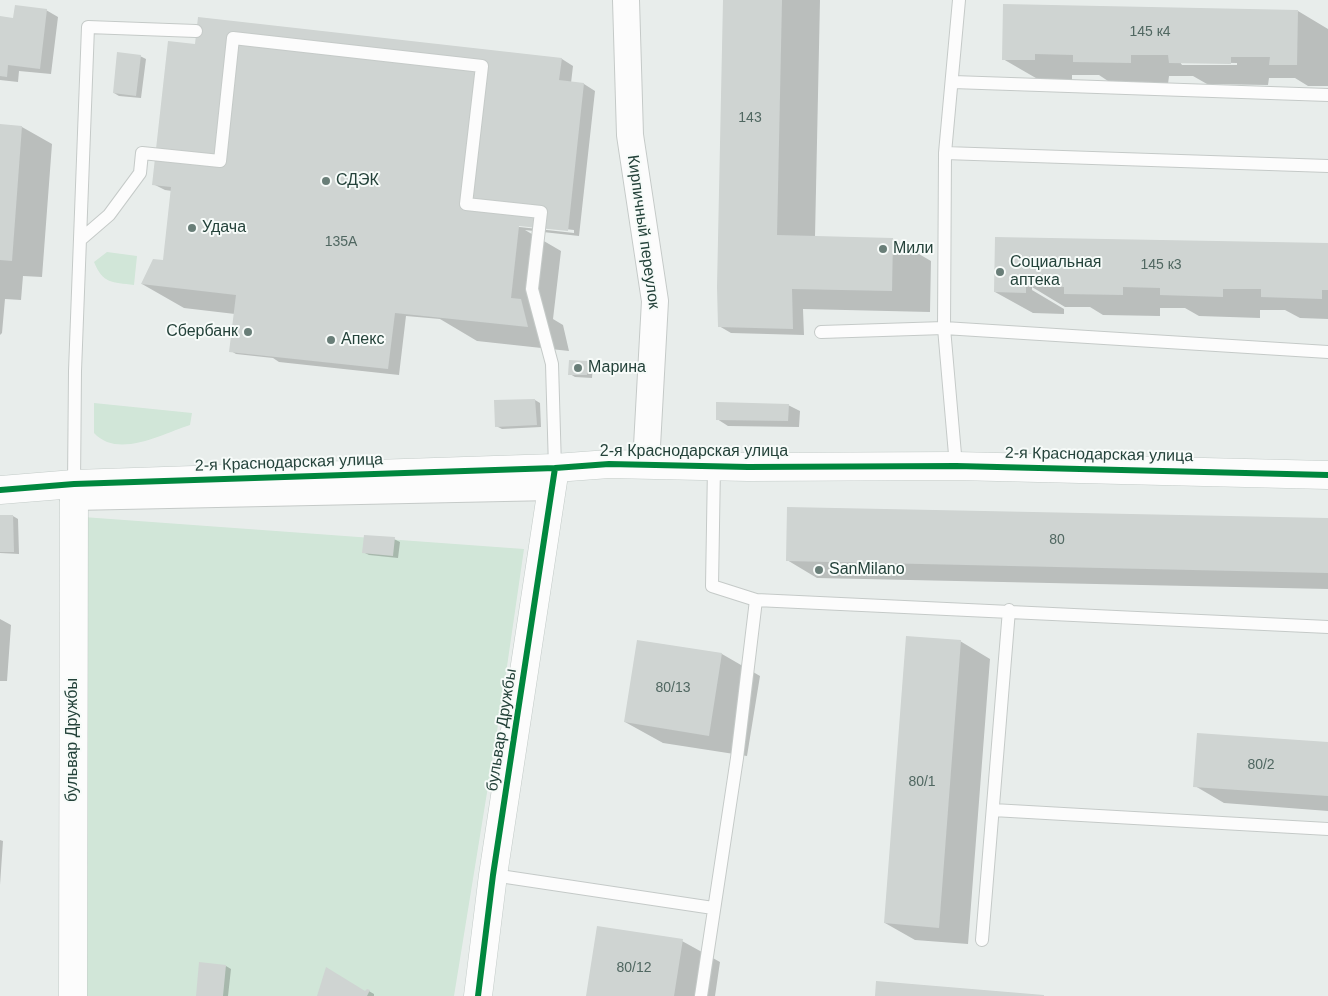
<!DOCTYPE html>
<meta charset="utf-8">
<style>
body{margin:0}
canvas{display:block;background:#e8edeb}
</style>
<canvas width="1328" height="996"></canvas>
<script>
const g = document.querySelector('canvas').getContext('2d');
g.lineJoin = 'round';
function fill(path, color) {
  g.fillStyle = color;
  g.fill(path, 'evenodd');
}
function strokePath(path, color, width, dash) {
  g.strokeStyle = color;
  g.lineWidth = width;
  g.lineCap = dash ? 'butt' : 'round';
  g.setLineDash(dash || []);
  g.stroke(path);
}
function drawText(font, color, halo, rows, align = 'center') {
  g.font = font + ' Helvetica,sans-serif';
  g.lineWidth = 4;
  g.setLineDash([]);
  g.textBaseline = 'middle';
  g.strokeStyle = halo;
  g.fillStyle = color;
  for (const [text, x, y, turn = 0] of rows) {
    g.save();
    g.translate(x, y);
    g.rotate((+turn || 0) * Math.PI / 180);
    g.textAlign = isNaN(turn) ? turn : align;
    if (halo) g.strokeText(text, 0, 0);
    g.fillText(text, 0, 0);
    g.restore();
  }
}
fill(new Path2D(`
 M 107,252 L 137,256 L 134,285 C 112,282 103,284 94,262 Z
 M 94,403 L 192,413 L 190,425 C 162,434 118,459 94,433 Z
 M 83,517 L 524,549 L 503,694 L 454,996 L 82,996 Z`), '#d1e6d8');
fill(new Path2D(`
 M 724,0 L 820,0 L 815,237 L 893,239 L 931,261 L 930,312 L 803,309 L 804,335 L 731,333 L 719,326 Z
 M 1004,6 L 1298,11 L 1328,29 L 1328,86 L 1308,86 L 1295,78 L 1269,78 L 1268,85 L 1207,84 L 1193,76 L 1169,76 L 1168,84 L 1111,83 L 1099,75 L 1072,75 L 1072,81 L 1041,81 L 1003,59 ZM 1180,62 L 1237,63 L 1237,65 L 1182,65 Z
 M 46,10 L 58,17 L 51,74 L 19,71 L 18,82 L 0,80 L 0,17 L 15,19 Z
 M 196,45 L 562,59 L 573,66 L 571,83 L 584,84 L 595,91 L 579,236 L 525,230 L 561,251 L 553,319 L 563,325 L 569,351 L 477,341 L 440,319 L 406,316 L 399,375 L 279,362 L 273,358 L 236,354 L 231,351 L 235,314 L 184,308 L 142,284 L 164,261 L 172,191 L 165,190 L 153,184 ZM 456,217 L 574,230 L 574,233 L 456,220 Z
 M 140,56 L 146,59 L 141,98 L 119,96 L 114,93 Z
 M 0,125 L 22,127 L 52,144 L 42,277 L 23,276 L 21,300 L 5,299 L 2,333 L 0,335 Z
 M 996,238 L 1328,244 L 1328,319 L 1300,318 L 1285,310 L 1260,310 L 1260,318 L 1199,316 L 1185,308 L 1160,308 L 1160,316 L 1103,315 L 1090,307 L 1065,307 L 1032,287 L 1032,290 L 1064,309 L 1064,314 L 1033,313 L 995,292 Z
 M 587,362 L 593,365 L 592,378 L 575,377 L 570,374 Z
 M 535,400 L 540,403 L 541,427 L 502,429 L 496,426 Z
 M 788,405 L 800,411 L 799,427 L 728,426 L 717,419 Z
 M 0,516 L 13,516 L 18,519 L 19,554 L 0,553 Z
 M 1328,519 L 1328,589 L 817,578 L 787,560 Z
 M 394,539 L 400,542 L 398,558 L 369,555 L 363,552 Z
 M 0,619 L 11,625 L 7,681 L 0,681 Z
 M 638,641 L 722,654 L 760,676 L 747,756 L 663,743 L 625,722 Z
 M 960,641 L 990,659 L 968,944 L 915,940 L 885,923 Z
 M 1328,744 L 1328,811 L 1224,803 L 1195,786 Z
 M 0,840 L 3,841 L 0,885 Z
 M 682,941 L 720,962 L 715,996 L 588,996 Z
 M 226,966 L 231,969 L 228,996 L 197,996 Z
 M 367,990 L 374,994 L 374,996 L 318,996 L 366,993 Z`), '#0003');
fill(new Path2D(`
 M 723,0 L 782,0 L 777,235 L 893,238 L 892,291 L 792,289 L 793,329 L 718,327 L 717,287 Z
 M 1003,4 L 1298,10 L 1297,65 L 1269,65 L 1270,57 L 1231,57 L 1231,64 L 1169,63 L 1168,55 L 1131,55 L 1131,63 L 1073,62 L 1073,55 L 1035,54 L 1035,60 L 1002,60 Z
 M 15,5 L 47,9 L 40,69 L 8,65 L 7,77 L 0,76 L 0,16 L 13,18 Z
 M 198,17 L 562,58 L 559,80 L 584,83 L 568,231 L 519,226 L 511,298 L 521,299 L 528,327 L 395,313 L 388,369 L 229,352 L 236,295 L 141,284 L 153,259 L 163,260 L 171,187 L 152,185 L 168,41 L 195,44 Z
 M 117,52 L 141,55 L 136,96 L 113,93 Z
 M 0,124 L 22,126 L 12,261 L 0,260 Z
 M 995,237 L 1328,243 L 1328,290 L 1322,290 L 1322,299 L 1261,297 L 1261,289 L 1223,289 L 1223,297 L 1160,295 L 1160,288 L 1123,287 L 1123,295 L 1064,294 L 1064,287 L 1026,286 L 1026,293 L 994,292 Z
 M 569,360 L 588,361 L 587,375 L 568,375 Z
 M 535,399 L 537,425 L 495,427 L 494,400 Z
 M 716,402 L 789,404 L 788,421 L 716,420 Z
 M 787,507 L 1328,518 L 1328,573 L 786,561 Z
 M 0,515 L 13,515 L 14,552 L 0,552 Z
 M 364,535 L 395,537 L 393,556 L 362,553 Z
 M 906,636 L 961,640 L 939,928 L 884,923 Z
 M 637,640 L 722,653 L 709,736 L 624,722 Z
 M 1197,733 L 1328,742 L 1328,796 L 1193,787 Z
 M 597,926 L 683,939 L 674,996 L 586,996 Z
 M 199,962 L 226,965 L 223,996 L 196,996 Z
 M 326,967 L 365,991 L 367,989 L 370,990 L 367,996 L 317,996 Z
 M 876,981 L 1044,995 L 1044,996 L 875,996 Z`), '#cfd4d2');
const lane = new Path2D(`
 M 953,82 L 1328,95
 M 945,153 L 1328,166
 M 80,240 L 109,215 L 140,173 L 142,153 L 220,161 L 233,38 L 482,66 L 466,204 L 541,212 L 532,289 L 552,364 L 555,468
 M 821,332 L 944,328 L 1328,352
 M 714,466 L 712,586 L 756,600 L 1328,627
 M 956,466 L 944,328 L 945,153 L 959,0
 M 74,484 L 75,371 L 88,27 L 196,31
 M 993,810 L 1328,829
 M 493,875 L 713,908
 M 982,940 L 1009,610
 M 701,996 L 737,758 L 756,600`);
const street = new Path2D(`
 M 626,0 L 630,135 L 655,301 L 646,464
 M 73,497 L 552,487`);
const secondary = new Path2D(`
 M 0,490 L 74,484 L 555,468 L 609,464 L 748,467 L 956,466 L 1328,475
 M 73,996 L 74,484
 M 478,996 L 493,875 L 555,468`);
strokePath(lane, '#c5cac8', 14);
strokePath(street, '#c5cac8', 28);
strokePath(secondary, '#c3cbc8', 29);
strokePath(lane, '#fcfcfc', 12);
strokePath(street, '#fcfcfc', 26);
strokePath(secondary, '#fcfcfc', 28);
strokePath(new Path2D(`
 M 0,490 L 74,484 L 555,468 L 609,464 L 748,467 L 956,466 L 1328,475
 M 478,996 L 493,875 L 555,468`), '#00873e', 6);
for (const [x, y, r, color] of [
 [326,181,5,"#697e78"],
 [192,228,5,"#697e78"],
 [883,249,5,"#697e78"],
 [1000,272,5,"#697e78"],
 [248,332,5,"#697e78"],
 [331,340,5,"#697e78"],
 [578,368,5,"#697e78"],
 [819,570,5,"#697e78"]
]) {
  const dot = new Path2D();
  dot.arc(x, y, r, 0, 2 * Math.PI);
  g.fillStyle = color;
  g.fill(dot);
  strokePath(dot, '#f7fbf9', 2);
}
drawText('14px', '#506761', null, [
 ["145 к4",1150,32],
 ["143",750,118],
 ["135А",341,242],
 ["145 к3",1161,265],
 ["80",1057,540],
 ["80/13",673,688],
 ["80/2",1261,765],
 ["80/1",922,782],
 ["80/12",634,968]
]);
drawText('16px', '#24423a', '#f7fbf9', [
 ["СДЭК",336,181],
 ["Удача",202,228],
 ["Мили",893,249],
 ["Социальная",1010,263],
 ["аптека",1010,281],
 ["Сбербанк",238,332,"right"],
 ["Апекс",341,340],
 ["Марина",588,368],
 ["SanMilano",829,570]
], 'left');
drawText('16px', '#24423a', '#f7fbf9', [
 ["Кирпичный переулок",643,232,82],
 ["2-я Краснодарская улица",694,452],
 ["2-я Краснодарская улица",1099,455,1],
 ["2-я Краснодарская улица",289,463,-2],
 ["бульвар Дружбы",502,730,-81],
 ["бульвар Дружбы",73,740,-90]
]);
</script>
